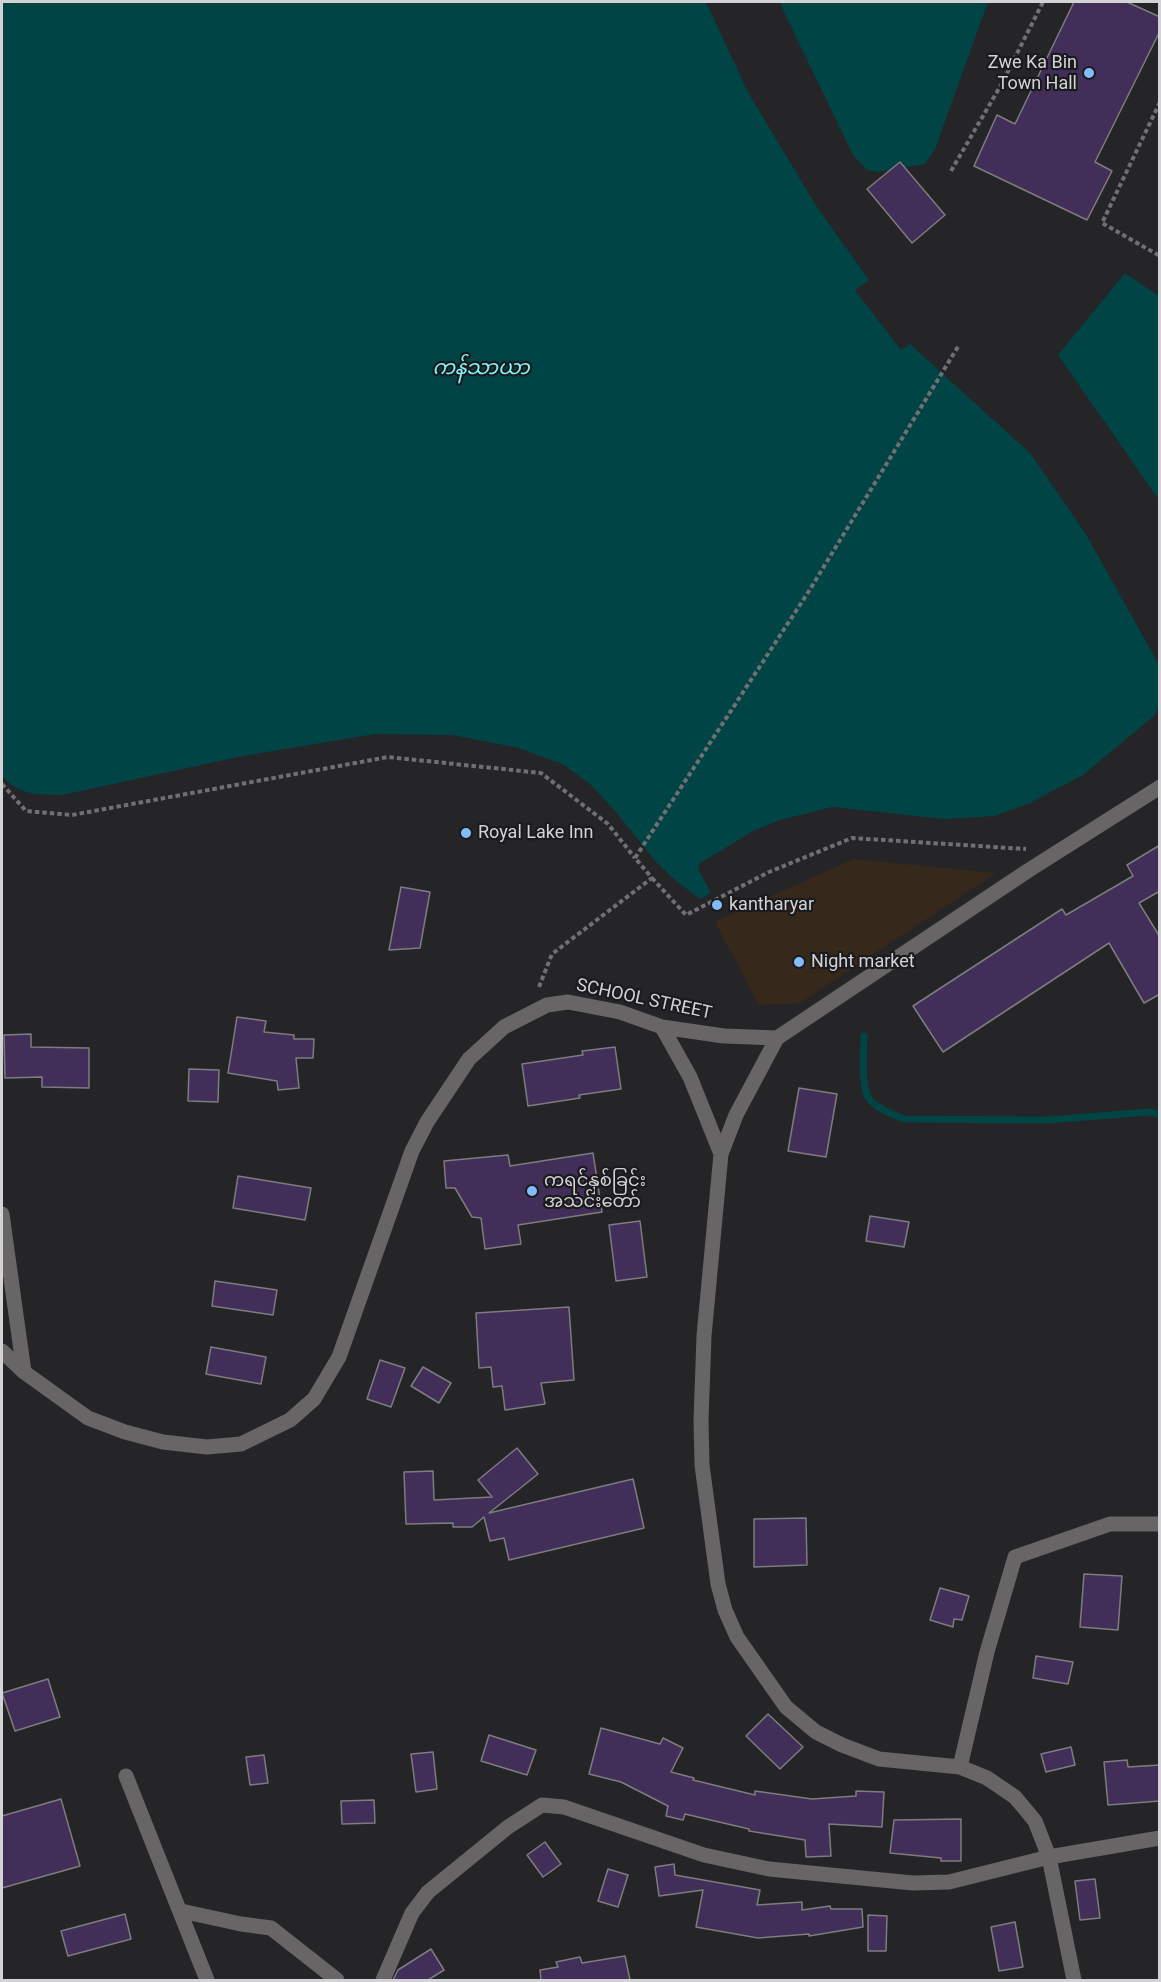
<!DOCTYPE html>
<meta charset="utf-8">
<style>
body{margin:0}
#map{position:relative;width:1161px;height:1982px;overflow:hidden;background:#252427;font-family:Roboto,sans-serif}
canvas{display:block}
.frame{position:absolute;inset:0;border:3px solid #d3d2d4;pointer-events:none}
</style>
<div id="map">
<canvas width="1161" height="1982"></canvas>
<div class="frame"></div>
</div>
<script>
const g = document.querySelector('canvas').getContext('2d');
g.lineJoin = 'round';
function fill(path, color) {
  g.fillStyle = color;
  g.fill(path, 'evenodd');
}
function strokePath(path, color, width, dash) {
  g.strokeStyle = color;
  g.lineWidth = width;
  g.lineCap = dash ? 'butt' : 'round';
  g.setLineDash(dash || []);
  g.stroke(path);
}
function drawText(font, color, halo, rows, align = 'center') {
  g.font = font + ' Roboto,"Noto Sans Myanmar",sans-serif';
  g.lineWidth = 4.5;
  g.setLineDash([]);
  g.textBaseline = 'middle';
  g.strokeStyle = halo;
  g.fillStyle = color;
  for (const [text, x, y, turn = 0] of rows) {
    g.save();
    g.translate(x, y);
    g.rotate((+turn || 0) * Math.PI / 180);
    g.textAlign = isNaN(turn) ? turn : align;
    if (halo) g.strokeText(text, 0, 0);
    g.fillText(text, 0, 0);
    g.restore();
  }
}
fill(new Path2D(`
 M 853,859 L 996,873 L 800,1003 L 759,1005 L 715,922 Z`), '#36291c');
fill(new Path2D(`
 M 2,2 L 706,2 L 748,92 L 815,204 L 869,280 L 855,290 L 901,350 L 910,344 L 1031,454 L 1087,536 L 1159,665 L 1159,707 L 1153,717 L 1083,775 L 1030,803 L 995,816 L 945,819 L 832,807 L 780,820 L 753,831 L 699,864 L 698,869 L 711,893 L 700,899 L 675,880 L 657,863 L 615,811 L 590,784 L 562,764 L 519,748 L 452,735 L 375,734 L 243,756 L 62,795 C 39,795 18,795 2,776 Z
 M 781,2 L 988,2 L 935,149 L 925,164 L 878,172 L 867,170 L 853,155 L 783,10 Z
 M 1125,273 L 1159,296 L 1159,500 L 1058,355 Z`), '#004446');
strokePath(new Path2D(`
 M 864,1036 C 864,1053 860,1090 871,1101 C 880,1110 892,1114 904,1119 L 1047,1120 L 1150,1112 L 1160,1115`), '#004446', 7);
const building = new Path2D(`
 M 1074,2 L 1127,2 L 1160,17 L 1160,31 L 1095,162 L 1112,171 L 1087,220 L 974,166 L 997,115 L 1015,124 Z
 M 900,162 L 945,215 L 912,243 L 867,189 Z
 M 1160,845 L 1160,891 L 1139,903 L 1160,937 L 1160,994 L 1144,1003 L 1109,943 L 943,1052 L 913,1006 L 1062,909 L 1066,915 L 1133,876 L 1127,865 Z
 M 401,887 L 430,892 L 420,948 L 389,950 Z
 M 237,1017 L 266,1021 L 264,1032 L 294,1035 L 294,1039 L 314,1039 L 313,1058 L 296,1058 L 299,1088 L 278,1090 L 277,1081 L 228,1073 Z
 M 31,1034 L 31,1047 L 89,1048 L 89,1088 L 42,1087 L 42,1077 L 5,1078 L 4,1035 Z
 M 615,1047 L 621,1089 L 579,1095 L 580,1098 L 528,1106 L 522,1064 L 583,1055 L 582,1051 Z
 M 189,1069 L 219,1070 L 218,1102 L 188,1101 Z
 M 799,1088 L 837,1094 L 826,1157 L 788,1151 Z
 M 593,1153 L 602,1212 L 518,1225 L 521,1244 L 485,1249 L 481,1218 L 472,1217 L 455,1188 L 446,1188 L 444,1161 L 508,1155 L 510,1166 Z
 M 238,1176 L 311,1188 L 305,1220 L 233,1208 Z
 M 870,1216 L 909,1222 L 904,1247 L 866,1241 Z
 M 640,1221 L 647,1277 L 616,1281 L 609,1225 Z
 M 215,1281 L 277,1290 L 273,1315 L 212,1306 Z
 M 569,1307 L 574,1380 L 541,1383 L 545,1404 L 505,1410 L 502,1386 L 493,1387 L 491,1367 L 479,1368 L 476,1313 Z
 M 211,1347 L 266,1357 L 261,1384 L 206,1374 Z
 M 380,1360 L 405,1368 L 391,1407 L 367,1399 Z
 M 423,1367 L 451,1383 L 439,1403 L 411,1386 Z
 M 517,1448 L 538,1474 L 489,1513 L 633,1479 L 644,1528 L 509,1560 L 504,1538 L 490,1541 L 484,1517 L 472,1527 L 453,1527 L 453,1523 L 406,1524 L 404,1472 L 433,1471 L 434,1500 L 492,1497 L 478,1480 Z
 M 806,1518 L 807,1565 L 754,1567 L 754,1519 Z
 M 1084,1574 L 1122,1576 L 1118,1630 L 1080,1627 Z
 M 940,1588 L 969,1596 L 962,1620 L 954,1619 L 953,1627 L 930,1620 Z
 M 1036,1656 L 1073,1662 L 1068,1684 L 1033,1678 Z
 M 48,1679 L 60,1717 L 15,1731 L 2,1693 Z
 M 768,1714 L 803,1747 L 780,1769 L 746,1736 Z
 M 601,1728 L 660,1744 L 663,1738 L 683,1748 L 671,1772 L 694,1778 L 693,1780 L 755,1795 L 755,1791 L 812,1799 L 856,1796 L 856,1791 L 884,1792 L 882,1827 L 829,1824 L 831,1856 L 806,1857 L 805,1840 L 749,1831 L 749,1829 L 685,1814 L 683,1820 L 666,1816 L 668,1806 L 621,1782 L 589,1774 Z
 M 489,1735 L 536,1750 L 527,1775 L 481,1761 Z
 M 1071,1747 L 1075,1765 L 1046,1772 L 1041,1754 Z
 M 433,1752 L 437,1789 L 416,1792 L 411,1754 Z
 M 264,1755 L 268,1783 L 250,1785 L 246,1757 Z
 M 1127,1760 L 1128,1767 L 1160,1765 L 1160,1801 L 1108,1805 L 1104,1762 Z
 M 61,1799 L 80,1866 L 2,1888 L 2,1816 Z
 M 374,1800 L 375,1823 L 342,1824 L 341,1801 Z
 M 961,1819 L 961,1861 L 941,1861 L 941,1858 L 890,1853 L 894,1820 Z
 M 545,1842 L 561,1864 L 543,1877 L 527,1855 Z
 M 674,1864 L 675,1875 L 760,1890 L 757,1905 L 802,1902 L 802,1910 L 830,1906 L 831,1909 L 862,1909 L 863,1927 L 809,1936 L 809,1934 L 758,1938 L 696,1927 L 703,1890 L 659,1896 L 655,1867 Z
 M 608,1869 L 628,1875 L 618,1907 L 598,1901 Z
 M 1095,1879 L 1100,1918 L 1080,1920 L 1075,1881 Z
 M 125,1914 L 131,1939 L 68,1956 L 61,1931 Z
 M 868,1915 L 887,1916 L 886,1951 L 868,1951 Z
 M 1015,1922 L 1023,1967 L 999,1971 L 991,1927 Z
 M 431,1949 L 444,1970 L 428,1980 L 393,1980 L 398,1970 Z
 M 625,1956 L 630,1980 L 541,1980 L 540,1970 L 558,1967 L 556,1962 L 580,1957 L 582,1963 Z`);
fill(building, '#412f59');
strokePath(building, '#7d7c7f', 1.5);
strokePath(new Path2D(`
 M 1160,102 L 1102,223 L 1160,256
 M 951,171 L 1001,85 L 1043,2
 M 2,784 L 26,811 L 72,815 L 388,757 L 541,773 L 608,824 L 635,858
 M 652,878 L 686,915 L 769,872 L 852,838 L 1026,849
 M 539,987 L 552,954 L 652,878 L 635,858 L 809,591 L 959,345`), '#706f72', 4, [4.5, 3]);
strokePath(new Path2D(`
 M 662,1027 L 690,1077 L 721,1154
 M 777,1038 L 736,1115 L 721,1154 L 704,1336 L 701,1420 L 702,1465 L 718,1584 L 725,1610 L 737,1637 L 786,1707 L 816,1732 L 842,1745 L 879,1759 L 960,1767 L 987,1778 L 1015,1797 L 1035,1821 L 1049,1857 L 1074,1980
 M 2,1214 L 24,1372
 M 2,1351 L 24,1372 L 88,1418 L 125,1432 L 163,1442 L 207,1447 L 241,1444 L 290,1420 L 314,1399 L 339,1357 L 412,1151 L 427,1122 L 469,1059 L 504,1027 L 547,1005 L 568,1002 L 620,1012 L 662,1027 L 724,1036 L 777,1038 L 1029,870 L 1160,787
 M 960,1767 L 987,1652 L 1015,1557 L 1110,1524 L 1160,1524
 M 126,1776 L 207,1980
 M 181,1911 L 241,1924 L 271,1928 L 337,1980
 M 383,1980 L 412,1913 L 428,1892 L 508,1827 L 542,1805 L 564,1807 L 704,1855 L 769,1869 L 913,1883 L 949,1882 L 1049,1857 L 1160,1838`), '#686566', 15);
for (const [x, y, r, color] of [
 [1089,73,6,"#82bcfa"],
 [466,833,6,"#82bcfa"],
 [717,905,6,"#82bcfa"],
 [799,962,6,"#82bcfa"],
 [532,1191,6,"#82bcfa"]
]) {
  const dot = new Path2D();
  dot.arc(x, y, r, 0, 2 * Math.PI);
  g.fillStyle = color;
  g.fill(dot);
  strokePath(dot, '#1b1b1e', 2);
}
drawText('18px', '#d3d2d4', '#1b1b1e', [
 ["Zwe Ka Bin",1077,63,"right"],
 ["Town Hall",1077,84,"right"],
 ["Royal Lake Inn",478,833],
 ["kantharyar",729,905],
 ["Night market",811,962],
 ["ကရင်နှစ်ခြင်း",544,1181],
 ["အသင်းတော်",544,1202]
], 'left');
drawText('18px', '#d3d2d4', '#1b1b1e', [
 ["SCHOOL STREET",644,1000,12]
]);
drawText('italic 20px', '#81f4f8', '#1b1b1e', [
 ["ကန်သာယာ",481,369]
]);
</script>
